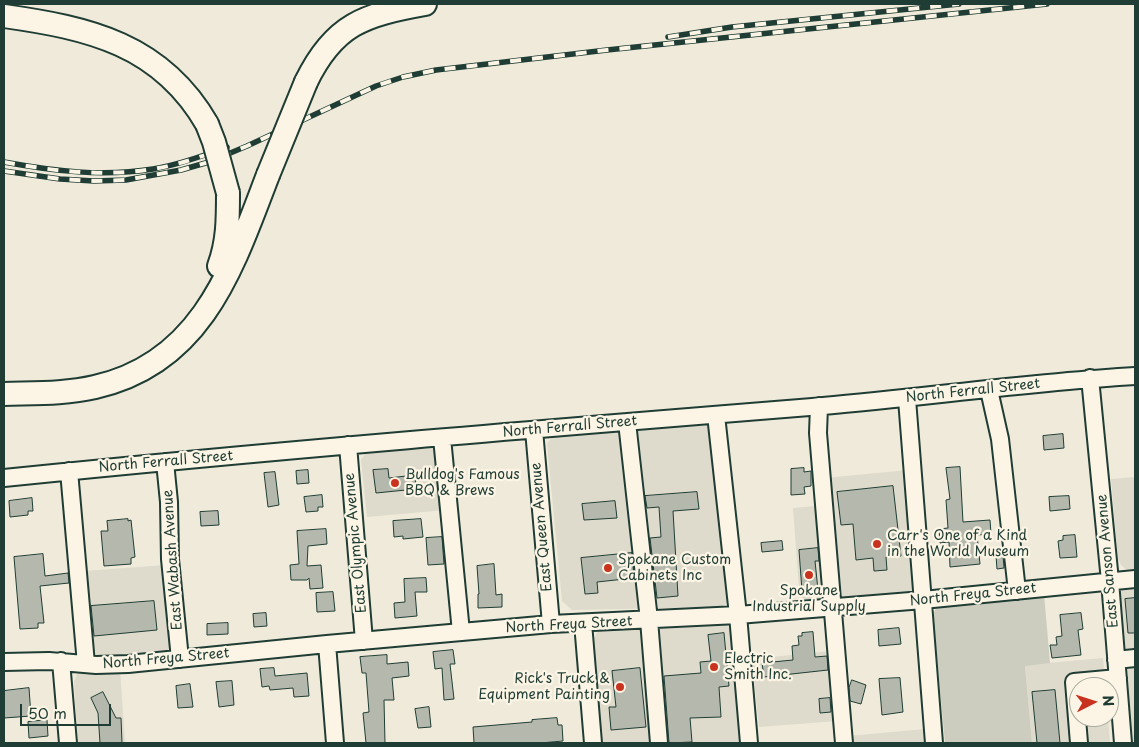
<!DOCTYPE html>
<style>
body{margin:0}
#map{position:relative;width:1139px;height:747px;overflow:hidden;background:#efeada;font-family:"Playpen Sans",sans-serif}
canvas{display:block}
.frame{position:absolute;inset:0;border:5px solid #1f3d34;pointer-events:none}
.north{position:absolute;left:1069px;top:677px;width:50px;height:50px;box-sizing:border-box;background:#fcf5e5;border:1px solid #a4ab9e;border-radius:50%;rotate:85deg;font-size:14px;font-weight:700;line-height:20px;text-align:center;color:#1f3d34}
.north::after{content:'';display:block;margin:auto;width:18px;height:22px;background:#c8321e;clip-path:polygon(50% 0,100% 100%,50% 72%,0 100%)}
.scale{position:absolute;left:20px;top:704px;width:91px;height:22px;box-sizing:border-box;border:2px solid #1f3d34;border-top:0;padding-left:6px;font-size:15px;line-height:18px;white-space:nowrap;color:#1f3d34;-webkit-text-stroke:4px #fcf5e5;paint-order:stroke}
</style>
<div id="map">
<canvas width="1139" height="747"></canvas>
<div class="frame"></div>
<div class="north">N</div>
<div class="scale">50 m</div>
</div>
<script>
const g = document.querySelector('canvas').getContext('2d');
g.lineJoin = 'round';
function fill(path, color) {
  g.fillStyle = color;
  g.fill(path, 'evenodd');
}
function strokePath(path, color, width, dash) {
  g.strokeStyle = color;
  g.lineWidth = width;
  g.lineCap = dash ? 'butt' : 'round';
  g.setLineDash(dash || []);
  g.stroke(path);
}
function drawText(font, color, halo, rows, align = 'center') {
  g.font = font + ' "Playpen Sans",sans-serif';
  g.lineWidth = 4.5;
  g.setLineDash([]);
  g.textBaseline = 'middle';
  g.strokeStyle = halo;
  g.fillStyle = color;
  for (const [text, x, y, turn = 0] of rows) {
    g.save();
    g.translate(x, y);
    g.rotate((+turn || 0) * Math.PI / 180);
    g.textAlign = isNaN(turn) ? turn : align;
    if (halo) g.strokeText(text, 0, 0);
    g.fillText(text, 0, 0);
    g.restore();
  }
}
fill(new Path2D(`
 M 705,422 L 713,432 L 730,601 L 721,607 L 572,610 L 562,601 L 547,443 L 558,431 Z
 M 438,445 L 445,510 L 367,517 L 361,460 L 368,450 Z
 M 908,470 L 917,586 L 910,593 L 800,602 L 793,508 L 827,505 L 825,478 Z
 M 1135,477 L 1135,569 L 1127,570 L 1121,565 L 1118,559 L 1111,479 Z
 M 166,565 L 173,642 L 167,651 L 91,656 L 84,571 Z
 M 1135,585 L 1135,743 L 1130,743 L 1118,598 L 1121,591 Z
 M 725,623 L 735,634 L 742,743 L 600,743 L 592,642 L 599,629 Z
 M 830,651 L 837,721 L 759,727 L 752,659 Z
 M 1103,658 L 1106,687 L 1079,687 L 1079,717 L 1108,717 L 1110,743 L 1032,743 L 1025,665 Z
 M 85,669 L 120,669 L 125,743 L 78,743 L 74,682 L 77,674 Z
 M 925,729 L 926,743 L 848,743 L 848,736 Z`), '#dedbcc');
fill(new Path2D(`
 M 1044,594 L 1050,663 L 1025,666 L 1032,743 L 945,743 L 933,615 L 936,608 L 943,604 Z`), '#cccdbf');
const building = new Path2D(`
 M 1063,434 L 1064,448 L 1044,450 L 1043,436 Z
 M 960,467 L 963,522 L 990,520 L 991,534 L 977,535 L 980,564 L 950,567 L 949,542 L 940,543 L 939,529 L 948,528 L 946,500 L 950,499 L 946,468 Z
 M 804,468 L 804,472 L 811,471 L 811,486 L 804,487 L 805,494 L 791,495 L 791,469 Z
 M 388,469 L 389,478 L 415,475 L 416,489 L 376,493 L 373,470 Z
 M 308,470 L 309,483 L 297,484 L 296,471 Z
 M 275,472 L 279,505 L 268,507 L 264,473 Z
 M 893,486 L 901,556 L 886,557 L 887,570 L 874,571 L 873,558 L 856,560 L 853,524 L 841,525 L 837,492 Z
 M 697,492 L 699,509 L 673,511 L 678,596 L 657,598 L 650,538 L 661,537 L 659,507 L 647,508 L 645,496 Z
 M 322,495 L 323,507 L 318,507 L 318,511 L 306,512 L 304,497 Z
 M 1069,496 L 1070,509 L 1050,511 L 1049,497 Z
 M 32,498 L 33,511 L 28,511 L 28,515 L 10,517 L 9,501 Z
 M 615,501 L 617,518 L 584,520 L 582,504 Z
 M 218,511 L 219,525 L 201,526 L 200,512 Z
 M 128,519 L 128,521 L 131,520 L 135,557 L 131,558 L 131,564 L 104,566 L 101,531 L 108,531 L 107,521 Z
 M 421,519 L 423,537 L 403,539 L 403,536 L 394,537 L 393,521 Z
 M 326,529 L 327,544 L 308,546 L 307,566 L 321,565 L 323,588 L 310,589 L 309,578 L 307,580 L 291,580 L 290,565 L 299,564 L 297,531 Z
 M 1075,535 L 1077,557 L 1060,558 L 1058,541 L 1063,540 L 1063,536 Z
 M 442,537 L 444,564 L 428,565 L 426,538 Z
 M 782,541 L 783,550 L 762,552 L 761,543 Z
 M 818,548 L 819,561 L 815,561 L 818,590 L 802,591 L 799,550 Z
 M 632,553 L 634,578 L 597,582 L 598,593 L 585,594 L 581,558 Z
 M 43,554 L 45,576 L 68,573 L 69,583 L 40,586 L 44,623 L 38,623 L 38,628 L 20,629 L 14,557 Z
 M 1003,555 L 1004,568 L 997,569 L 996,556 Z
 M 494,564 L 496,595 L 502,594 L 502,607 L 478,608 L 478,594 L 479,594 L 477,566 Z
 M 426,578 L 427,592 L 415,592 L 417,616 L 395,618 L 394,603 L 405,602 L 404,579 Z
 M 333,592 L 335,611 L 317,612 L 316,593 Z
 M 1135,598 L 1135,633 L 1128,633 L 1125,599 Z
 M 154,601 L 157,630 L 94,636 L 91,606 Z
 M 266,613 L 267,626 L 254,627 L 253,614 Z
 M 1081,613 L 1083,629 L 1078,630 L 1081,655 L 1052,658 L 1050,645 L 1057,645 L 1056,637 L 1062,636 L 1060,615 Z
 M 228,623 L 228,634 L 207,635 L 207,624 Z
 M 899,628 L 901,644 L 879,646 L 878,630 Z
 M 813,632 L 815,657 L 827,656 L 828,670 L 764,677 L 762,663 L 793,660 L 792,646 L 799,645 L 798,636 L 802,636 L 802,633 Z
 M 724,633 L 729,686 L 719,687 L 721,717 L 690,718 L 692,742 L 669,743 L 664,676 L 701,673 L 700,662 L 711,661 L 708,635 Z
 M 453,650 L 455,664 L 450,664 L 454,699 L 444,700 L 442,668 L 435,669 L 433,652 Z
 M 387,655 L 387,664 L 408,662 L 409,676 L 392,678 L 394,700 L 384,700 L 385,743 L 366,743 L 363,713 L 369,712 L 366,673 L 362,673 L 360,657 Z
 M 274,668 L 275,676 L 307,673 L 309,696 L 294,697 L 293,688 L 270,690 L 269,686 L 262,687 L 260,669 Z
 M 640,668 L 646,727 L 611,730 L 609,707 L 616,707 L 612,671 Z
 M 900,678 L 903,712 L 882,715 L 879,679 Z
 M 852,680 L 866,685 L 861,704 L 850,701 L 849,688 Z
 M 232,681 L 234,705 L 219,707 L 216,682 Z
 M 190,684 L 193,707 L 178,708 L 176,686 Z
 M 29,688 L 31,716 L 4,718 L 4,691 Z
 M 1055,690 L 1060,743 L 1037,743 L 1032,692 Z
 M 103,692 L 116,718 L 121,718 L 122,743 L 100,743 L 98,713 L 91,698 Z
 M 830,698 L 831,712 L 820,713 L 819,699 Z
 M 429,707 L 431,727 L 418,728 L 415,709 Z
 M 557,718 L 558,725 L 562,725 L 563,741 L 540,743 L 474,743 L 473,727 L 532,722 L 532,720 Z
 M 47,720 L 48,736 L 29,738 L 28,722 Z`);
fill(building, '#b5b9ad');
strokePath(building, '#1f3d34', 1);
const minor = new Path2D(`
 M 1090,378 L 1110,581 L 1123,743
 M 989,390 L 1000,439 L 1017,591
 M 907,399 L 934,743
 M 819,406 L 818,433 L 844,743
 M 716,415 L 738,615 L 749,743
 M 627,422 L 649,620 L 659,743
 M 534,430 L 551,624
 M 442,438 L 461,632
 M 348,445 L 364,641
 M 165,462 L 169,502 L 170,559 L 180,659
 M 69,471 L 86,664
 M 4,478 C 276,450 550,428 823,406 C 927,397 1031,382 1135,376
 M 583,623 L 593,743
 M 327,644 L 335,743
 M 1116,660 L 1135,658
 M 61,661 L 68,743
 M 4,662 L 49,661 L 96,665 L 128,664 L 327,644 L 551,624 L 738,615 L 923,600 L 1135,579
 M 1079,743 L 1074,682 L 1118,678`);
const highway = new Path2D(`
 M 4,16 C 89,28 161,44 207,124
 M 306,82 C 334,24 364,15 425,4
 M 219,266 C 228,242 228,219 228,193
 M 4,394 C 34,393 65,394 95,387 C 203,363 233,266 268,175`);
strokePath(minor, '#1f3d34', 20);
strokePath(highway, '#1f3d34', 26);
strokePath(minor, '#fcf5e5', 16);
strokePath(highway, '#fcf5e5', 22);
const rail = new Path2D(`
 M 668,37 L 732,27 L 959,4
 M 4,162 C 53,171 103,177 153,169 C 178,165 203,156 227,147
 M 4,171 L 60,179 L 94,181 L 126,180 L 181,170 L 209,162 L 247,146 L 376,86 L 403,77 L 436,70 L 607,50 L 1047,4`);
strokePath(rail, '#1f3d34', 5.5);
strokePath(rail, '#fcf5e5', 4, [11]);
const highwayBridge = new Path2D(`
 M 207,124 L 214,142 L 228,193
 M 268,175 L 306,82`);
strokePath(highwayBridge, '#1f3d34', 26, []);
strokePath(highwayBridge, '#fcf5e5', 22);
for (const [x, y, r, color] of [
 [395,483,5,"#c8321e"],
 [877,544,5,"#c8321e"],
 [608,568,5,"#c8321e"],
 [809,575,5,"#c8321e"],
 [714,667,5,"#c8321e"],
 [620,687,5,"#c8321e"]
]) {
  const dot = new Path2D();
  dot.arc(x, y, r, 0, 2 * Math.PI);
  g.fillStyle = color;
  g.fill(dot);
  strokePath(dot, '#fcf5e5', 2);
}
drawText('14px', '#1f3d34', '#fcf5e5', [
 ["North Ferrall Street",973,391,-6],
 ["North Ferrall Street",570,427,-5],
 ["North Ferrall Street",166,462,-5],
 ["East Queen Avenue",542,527,-95],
 ["East Olympic Avenue",356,543,-95],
 ["East Wabash Avenue",173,560,-94],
 ["East Sanson Avenue",1108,561,-95],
 ["North Freya Street",973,595,-6],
 ["North Freya Street",569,625,-3],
 ["North Freya Street",166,659,-5]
]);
drawText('14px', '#1f3d34', '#fcf5e5', [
 ["Bulldog's Famous",405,475],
 ["BBQ & Brews",405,491],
 ["Carr's One of a Kind",887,536],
 ["in the World Museum",887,552],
 ["Spokane Custom",618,560],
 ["Cabinets Inc",618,576],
 ["Spokane",809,591,"center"],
 ["Industrial Supply",809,607,"center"],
 ["Electric",724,659],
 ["Smith Inc.",724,675],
 ["Rick's Truck &",610,679,"right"],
 ["Equipment Painting",610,695,"right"]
], 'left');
</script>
